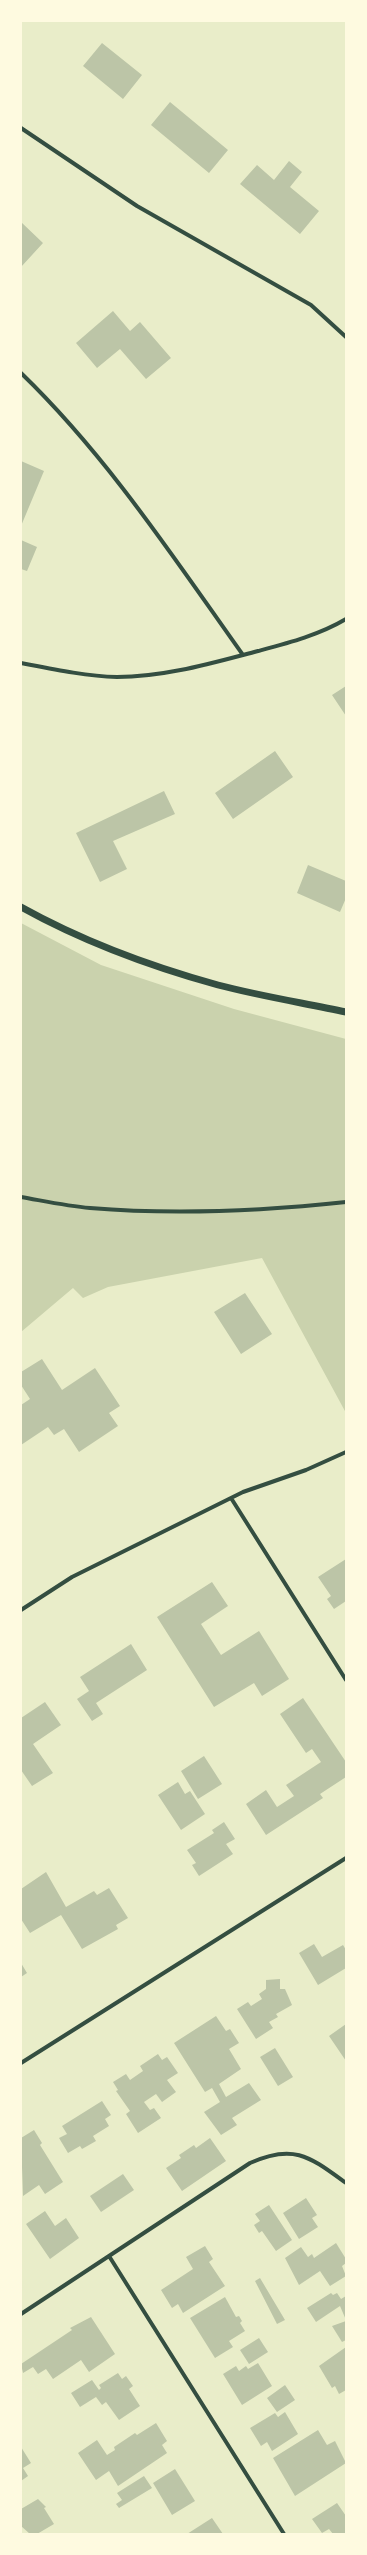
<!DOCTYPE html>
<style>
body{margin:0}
#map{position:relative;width:367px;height:2555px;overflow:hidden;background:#e9edc9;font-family:Raleway,sans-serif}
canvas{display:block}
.frame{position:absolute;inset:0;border:22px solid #fefae0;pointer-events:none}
</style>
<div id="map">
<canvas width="367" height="2555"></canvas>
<div class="frame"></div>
</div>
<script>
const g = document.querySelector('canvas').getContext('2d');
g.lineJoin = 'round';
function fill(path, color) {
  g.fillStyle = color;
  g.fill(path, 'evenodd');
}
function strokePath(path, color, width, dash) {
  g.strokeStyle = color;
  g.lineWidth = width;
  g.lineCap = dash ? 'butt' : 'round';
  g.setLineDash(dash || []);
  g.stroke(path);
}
fill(new Path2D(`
 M 21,923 L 101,965 L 234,1009 L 346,1039 L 346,1413 L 262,1258 L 108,1287 L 83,1298 L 73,1288 L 21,1332 Z`), '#cad2ad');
fill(new Path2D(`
 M 102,43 L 142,75 L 123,99 L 83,66 Z
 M 170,102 L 228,150 L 209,173 L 151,125 Z
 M 289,161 L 302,172 L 290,187 L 319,211 L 300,234 L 240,184 L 257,165 L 274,180 Z
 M 21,222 L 43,243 L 21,267 Z
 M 113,311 L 130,331 L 140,322 L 171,358 L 146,379 L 120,349 L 97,368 L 76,343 Z
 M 21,461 L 44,471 L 21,526 Z
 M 21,540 L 37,547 L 27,571 L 21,569 Z
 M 346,686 L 346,716 L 332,695 Z
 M 275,751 L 293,777 L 233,819 L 215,793 Z
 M 164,791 L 175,814 L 113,841 L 127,869 L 100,882 L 76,833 Z
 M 308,865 L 346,881 L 346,898 L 340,912 L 297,893 Z
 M 245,1293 L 272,1334 L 241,1354 L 214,1312 Z
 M 42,1359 L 62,1390 L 95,1368 L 120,1406 L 109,1413 L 118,1426 L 79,1452 L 64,1429 L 54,1435 L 48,1427 L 21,1445 L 21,1405 L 30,1399 L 21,1385 L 21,1372 Z
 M 346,1559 L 346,1601 L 334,1609 L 327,1599 L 331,1596 L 318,1577 Z
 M 212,1582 L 228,1606 L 201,1624 L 221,1655 L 259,1631 L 289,1679 L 262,1696 L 254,1683 L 214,1707 L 157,1617 Z
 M 131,1644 L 147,1670 L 96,1703 L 103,1714 L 92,1721 L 77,1699 L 89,1691 L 80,1677 Z
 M 303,1698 L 346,1762 L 346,1777 L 320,1794 L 323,1798 L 266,1835 L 246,1804 L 266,1790 L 277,1807 L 294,1796 L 286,1785 L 321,1762 L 312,1749 L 306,1753 L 280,1714 Z
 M 45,1702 L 61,1725 L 33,1744 L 53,1773 L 32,1786 L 21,1770 L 21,1718 Z
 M 204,1756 L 222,1784 L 198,1799 L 181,1771 Z
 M 178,1782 L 185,1794 L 190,1791 L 205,1814 L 181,1830 L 158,1795 Z
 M 224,1822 L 235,1839 L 226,1844 L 233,1854 L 199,1876 L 192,1865 L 196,1863 L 187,1850 L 214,1833 L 212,1830 Z
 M 46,1872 L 66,1907 L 94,1891 L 97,1895 L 109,1888 L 128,1918 L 116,1925 L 118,1929 L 82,1949 L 61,1915 L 30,1933 L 21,1919 L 21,1889 Z
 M 314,1944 L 322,1957 L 343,1945 L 346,1950 L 346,1968 L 318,1985 L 299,1953 Z
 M 21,1963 L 27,1973 L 21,1977 Z
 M 280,1979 L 280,1989 L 285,1989 L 292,2005 L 276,2014 L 278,2017 L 269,2022 L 273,2028 L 256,2039 L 237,2009 L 248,2002 L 251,2006 L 262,1999 L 259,1994 L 266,1989 L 266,1980 Z
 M 216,2016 L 226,2031 L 230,2029 L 239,2043 L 229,2049 L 241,2069 L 219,2084 L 226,2097 L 249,2083 L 261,2100 L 232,2118 L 237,2125 L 221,2135 L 204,2112 L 220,2102 L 212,2088 L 205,2092 L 174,2043 Z
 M 346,2024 L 346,2061 L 329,2036 Z
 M 275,2048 L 293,2077 L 278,2086 L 260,2057 Z
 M 158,2054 L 162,2060 L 167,2057 L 178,2073 L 167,2080 L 176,2092 L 162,2102 L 156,2094 L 144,2102 L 150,2110 L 154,2108 L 161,2118 L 138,2133 L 126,2114 L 130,2111 L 116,2091 L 118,2090 L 113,2082 L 126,2074 L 130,2080 L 143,2071 L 140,2066 Z
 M 102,2101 L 111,2115 L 105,2119 L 109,2126 L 93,2136 L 96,2141 L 82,2149 L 80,2146 L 68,2153 L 59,2138 L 67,2134 L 62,2126 Z
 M 34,2130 L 42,2143 L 40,2145 L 63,2182 L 45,2194 L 39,2185 L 23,2196 L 21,2138 Z
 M 210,2138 L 226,2161 L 182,2191 L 166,2168 L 181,2158 L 179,2155 L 194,2145 L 196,2148 Z
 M 123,2174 L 134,2190 L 101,2212 L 90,2196 Z
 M 306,2198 L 317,2215 L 312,2218 L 318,2227 L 299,2239 L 283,2213 Z
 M 269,2205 L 292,2240 L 276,2251 L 262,2231 L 259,2233 L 254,2225 L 260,2221 L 255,2214 Z
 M 45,2211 L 55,2226 L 66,2218 L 79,2238 L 50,2259 L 26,2224 Z
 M 336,2243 L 346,2259 L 346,2263 L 342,2266 L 346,2276 L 330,2286 L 320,2271 L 299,2285 L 285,2258 L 301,2247 L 308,2257 L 312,2254 L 314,2258 Z
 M 205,2246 L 213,2259 L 209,2262 L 225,2286 L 183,2313 L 178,2304 L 172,2308 L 161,2290 L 193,2269 L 186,2257 Z
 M 260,2278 L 285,2320 L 277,2324 L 255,2281 Z
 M 331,2293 L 333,2295 L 337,2293 L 341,2299 L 346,2296 L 346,2320 L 340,2306 L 316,2322 L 307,2308 Z
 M 225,2297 L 236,2317 L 239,2316 L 242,2321 L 240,2323 L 245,2331 L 229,2341 L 233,2347 L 215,2358 L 190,2318 Z
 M 91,2317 L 115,2354 L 89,2372 L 81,2360 L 53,2379 L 46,2369 L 38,2374 L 33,2367 L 23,2373 L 21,2364 L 72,2330 L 70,2328 Z
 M 346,2321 L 346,2340 L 342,2342 L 332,2326 Z
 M 259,2338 L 268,2352 L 249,2364 L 240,2350 Z
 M 346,2347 L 346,2390 L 339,2394 L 335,2386 L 332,2388 L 319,2366 Z
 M 258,2363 L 272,2386 L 242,2405 L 223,2374 L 236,2366 L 239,2371 L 246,2366 L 248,2369 Z
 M 118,2373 L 122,2379 L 126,2376 L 133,2386 L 129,2389 L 140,2406 L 119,2420 L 106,2402 L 102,2405 L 96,2397 L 80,2407 L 71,2393 L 92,2380 L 99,2390 L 101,2388 L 99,2385 Z
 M 285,2385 L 295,2400 L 277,2412 L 267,2398 Z
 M 285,2412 L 298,2434 L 272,2451 L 267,2442 L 261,2446 L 250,2428 L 275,2413 L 278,2417 Z
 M 156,2423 L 167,2441 L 162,2445 L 167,2453 L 118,2486 L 109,2471 L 96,2480 L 78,2453 L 97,2440 L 107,2455 L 115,2450 L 114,2447 L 135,2433 L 137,2435 Z
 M 318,2430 L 327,2445 L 335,2441 L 346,2463 L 295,2496 L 273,2458 Z
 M 21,2447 L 31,2463 L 23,2468 L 28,2476 L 21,2481 Z
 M 175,2469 L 195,2501 L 172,2515 L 153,2483 Z
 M 144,2476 L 152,2488 L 119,2508 L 116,2504 L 122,2500 L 117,2493 Z
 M 38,2499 L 46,2507 L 44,2508 L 54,2524 L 37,2534 L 30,2534 L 21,2526 L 21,2509 Z
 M 337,2503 L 346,2516 L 346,2533 L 333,2534 L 329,2529 L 322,2533 L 312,2519 Z
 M 212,2518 L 223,2534 L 187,2534 Z`), '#bcc5a7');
strokePath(new Path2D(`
 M 21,128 L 137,206 L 311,305 L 346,337
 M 21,373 C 107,456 174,558 243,655
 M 21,663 C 52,669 85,676 117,677 C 165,677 212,663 258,651 C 288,643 319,635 346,619
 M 21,1197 C 44,1201 67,1206 90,1208 C 175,1215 262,1211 346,1202
 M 231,1498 L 346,1680
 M 21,1610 L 72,1577 L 243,1492 L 306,1470 L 346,1452
 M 21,2063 L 346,1858
 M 109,2256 L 284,2534
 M 21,2314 L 250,2163 C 294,2143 310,2157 346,2183`), '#344e41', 4);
strokePath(new Path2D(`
 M 21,907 C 84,942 149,966 218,985 C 260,996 304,1003 346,1012`), '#344e41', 7);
</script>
